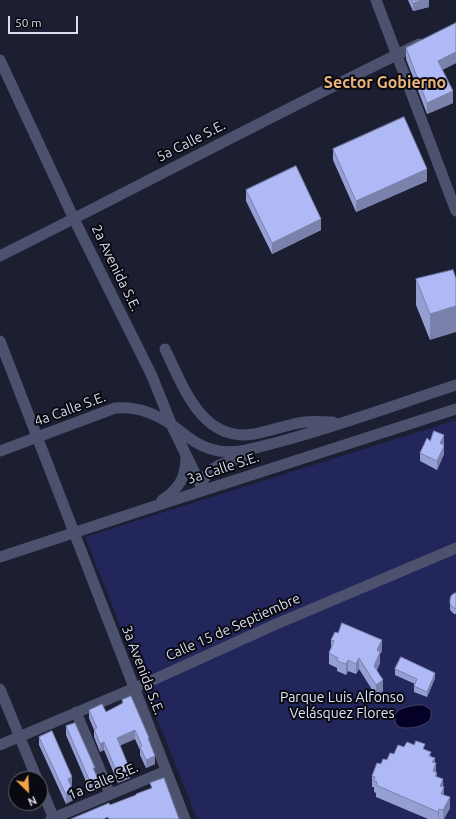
<!DOCTYPE html>
<meta charset="utf-8">
<style>
body{margin:0}
#map{position:relative;width:456px;height:819px;overflow:hidden;background:#1c1f31;font-family:Ubuntu,sans-serif}
canvas{display:block}
.north{position:absolute;left:8px;top:771px;width:40px;height:40px;box-sizing:border-box;background:#080911;border:1px solid #5c5e68;border-radius:50%;rotate:156deg;font-size:11px;font-weight:700;line-height:16px;text-align:center;color:#daddea}
.north::after{content:'';display:block;margin:auto;width:14px;height:18px;background:#f4a344;clip-path:polygon(50% 0,100% 100%,50% 72%,0 100%)}
.scale{position:absolute;left:8px;top:16px;width:70px;height:18px;box-sizing:border-box;border:2px solid #daddea;border-top:0;padding-left:5px;font-size:12px;line-height:14px;white-space:nowrap;color:#daddea;-webkit-text-stroke:3px #080911;paint-order:stroke}
</style>
<div id="map">
<canvas width="456" height="819"></canvas>
<div class="north">N</div>
<div class="scale">50 m</div>
</div>
<script>
const g = document.querySelector('canvas').getContext('2d');
g.lineJoin = 'round';
function fill(path, color) {
  g.fillStyle = color;
  g.fill(path, 'evenodd');
}
function strokePath(path, color, width, dash) {
  g.strokeStyle = color;
  g.lineWidth = width;
  g.lineCap = dash ? 'butt' : 'round';
  g.setLineDash(dash || []);
  g.stroke(path);
}
function drawText(font, color, halo, rows, align = 'center') {
  g.font = font + ' Ubuntu,sans-serif';
  g.lineWidth = 4;
  g.setLineDash([]);
  g.textBaseline = 'middle';
  g.strokeStyle = halo;
  g.fillStyle = color;
  for (const [text, x, y, turn = 0] of rows) {
    g.save();
    g.translate(x, y);
    g.rotate((+turn || 0) * Math.PI / 180);
    g.textAlign = isNaN(turn) ? turn : align;
    if (halo) g.strokeText(text, 0, 0);
    g.fillText(text, 0, 0);
    g.restore();
  }
}
fill(new Path2D(`
 M 456,420 L 456,819 L 197,819 L 85,537 Z`), '#23265b');
const water = new Path2D(`
 M 416,705 L 424,705 L 431,710 C 431,712 431,716 431,717 C 429,726 408,730 400,727 C 397,726 395,723 395,720 C 393,708 407,707 416,705 Z`);
fill(water, '#040027');
strokePath(water, '#444262', 1);
strokePath(new Path2D(`
 M 376,0 L 456,211
 M 0,60 L 74,219 L 152,376 L 172,426 L 203,490
 M 0,256 C 140,186 278,112 419,44
 M 0,341 L 185,819
 M 165,349 C 183,386 202,443 254,434 C 271,431 288,424 305,422 C 314,421 324,422 333,422
 M 0,451 L 115,408 C 136,406 155,413 172,425 C 188,437 198,447 219,451 C 241,454 261,446 282,441 C 341,425 398,404 456,385
 M 203,490 C 203,487 202,484 203,481 C 209,464 235,460 249,455
 M 162,500 C 179,489 186,477 186,457
 M 0,557 L 149,508 L 456,409
 M 0,689 L 37,779
 M 76,712 L 110,794
 M 0,745 L 144,684 L 274,625 L 456,548
 M 40,785 L 54,819
 M 51,819 L 166,771`), '#4c516e', 11);
fill(new Path2D(`
 M 408,0 L 429,0 L 429,7 L 413,11 Z
 M 406,48 L 456,63 L 442,70 L 453,103 L 427,114 L 406,59 Z
 M 333,149 L 427,181 L 356,212 L 333,160 Z
 M 246,190 L 321,230 L 272,254 L 246,201 Z
 M 453,270 L 430,340 L 416,305 L 416,279 Z
 M 430,441 L 444,443 L 444,454 L 437,470 L 420,461 L 420,453 Z
 M 456,593 L 456,614 L 454,614 L 450,610 L 450,600 Z
 M 331,640 L 382,651 L 380,654 L 380,663 L 377,670 L 383,691 L 376,696 L 359,669 L 356,674 L 348,671 L 346,675 L 337,671 L 337,668 L 329,664 L 329,653 L 331,648 Z
 M 395,669 L 435,678 L 427,697 L 414,692 L 414,686 L 415,684 L 395,675 Z
 M 122,700 L 149,741 L 155,764 L 146,768 L 140,755 L 140,750 L 135,739 L 120,745 L 130,778 L 118,783 L 104,750 L 100,752 L 94,737 L 94,730 L 89,718 L 89,710 L 106,712 L 122,704 Z
 M 66,726 L 99,789 L 91,793 L 66,735 Z
 M 39,737 L 72,785 L 71,786 L 73,800 L 66,804 L 39,745 Z
 M 404,747 L 425,749 L 431,756 L 435,763 L 437,777 L 443,787 L 444,795 L 450,808 L 444,819 L 428,819 L 376,797 L 376,793 L 374,792 L 374,787 L 372,787 L 372,776 L 381,764 L 394,754 Z`), '#969fd3');
fill(new Path2D(`
 M 422,0 L 429,0 L 429,7 L 413,11 L 413,3 Z
 M 456,52 L 456,63 L 438,72 L 438,61 Z
 M 453,91 L 453,103 L 427,114 L 427,103 Z
 M 427,169 L 427,181 L 356,212 L 356,201 Z
 M 321,219 L 321,230 L 272,254 L 272,243 Z
 M 456,306 L 456,332 L 430,340 L 430,314 Z
 M 444,435 L 444,443 L 440,452 L 440,443 Z
 M 444,446 L 444,454 L 437,470 L 437,461 Z
 M 382,640 L 382,651 L 380,654 L 380,663 L 374,676 L 374,666 L 377,650 Z
 M 359,658 L 359,669 L 356,674 L 356,664 Z
 M 348,660 L 348,671 L 346,675 L 346,664 Z
 M 435,673 L 435,678 L 427,697 L 427,692 Z
 M 383,680 L 383,691 L 376,696 L 376,685 Z
 M 135,730 L 135,739 L 117,747 L 117,738 Z
 M 104,742 L 104,750 L 100,752 L 100,744 Z
 M 155,756 L 155,764 L 146,768 L 146,760 Z
 M 435,758 L 435,767 L 436,763 L 436,774 L 437,773 L 437,784 L 432,774 L 432,762 Z
 M 130,770 L 130,778 L 118,783 L 118,775 Z
 M 72,777 L 72,785 L 68,787 L 68,779 Z
 M 443,779 L 444,799 L 441,805 L 440,786 Z
 M 99,781 L 99,789 L 91,793 L 91,784 Z
 M 73,791 L 73,800 L 66,804 L 66,795 Z
 M 450,797 L 450,808 L 444,819 L 443,819 L 443,810 Z
 M 439,809 L 439,819 L 438,819 L 438,812 Z`), '#7a82ac');
const building = new Path2D(`
 M 412,0 L 422,0 L 413,3 Z
 M 456,23 L 456,52 L 438,61 L 453,91 L 427,103 L 406,48 Z
 M 404,117 L 427,169 L 356,201 L 333,149 Z
 M 296,166 L 321,219 L 272,243 L 246,190 Z
 M 453,270 L 456,279 L 456,306 L 430,314 L 416,279 Z
 M 434,431 L 444,435 L 440,443 L 444,446 L 437,461 L 420,453 L 427,438 L 430,441 Z
 M 455,593 L 456,593 L 456,609 L 454,608 L 450,604 L 450,600 L 451,596 Z
 M 342,623 L 382,640 L 377,650 L 380,652 L 374,666 L 383,680 L 376,685 L 359,658 L 356,664 L 348,660 L 346,664 L 337,661 L 338,658 L 329,653 L 334,641 L 331,640 L 335,632 L 338,633 Z
 M 401,657 L 435,673 L 427,692 L 414,686 L 417,679 L 395,669 Z
 M 131,696 L 149,738 L 148,738 L 155,756 L 146,760 L 140,747 L 142,746 L 135,730 L 117,738 L 130,770 L 118,775 L 104,742 L 100,744 L 94,729 L 97,728 L 89,710 L 102,704 L 106,712 L 123,703 L 122,700 Z
 M 75,723 L 95,768 L 93,768 L 99,781 L 91,784 L 66,726 Z
 M 52,731 L 72,777 L 68,779 L 73,791 L 66,795 L 39,737 Z
 M 416,741 L 425,744 L 423,749 L 431,752 L 429,756 L 435,758 L 432,762 L 436,763 L 433,771 L 437,773 L 435,776 L 443,779 L 440,786 L 444,787 L 441,794 L 450,797 L 443,810 L 439,809 L 438,812 L 376,785 L 377,782 L 374,781 L 375,777 L 372,776 L 377,763 L 381,764 L 383,759 L 387,760 L 390,753 L 394,754 L 398,745 L 404,747 L 407,742 L 414,745 Z
 M 164,778 L 179,819 L 109,819 L 108,817 L 103,819 L 71,819 L 109,803 L 110,805 L 136,795 L 136,794 L 152,788 L 150,783 Z`);
fill(building, '#afb9f5');
strokePath(building, '#7a82ac', 1);
drawText('14px', '#daddea', '#080911', [
 ["5a Calle S.E.",191,141,-27],
 ["2a Avenida S.E.",116,268,64],
 ["4a Calle S.E.",70,409,-20],
 ["3a Calle S.E.",223,468,-18],
 ["Calle 15 de Septiembre",233,627,-24],
 ["3a Avenida S.E.",143,670,69],
 ["1a Calle S.E.",103,781,-23]
]);
drawText('14px', '#dfe3f7', '#080911', [
 ["Parque Luis Alfonso",342,697],
 ["Velásquez Flores",342,713]
]);
drawText('bold 16px', '#edb479', '#080911', [
 ["Sector Gobierno",385,83]
]);
</script>
